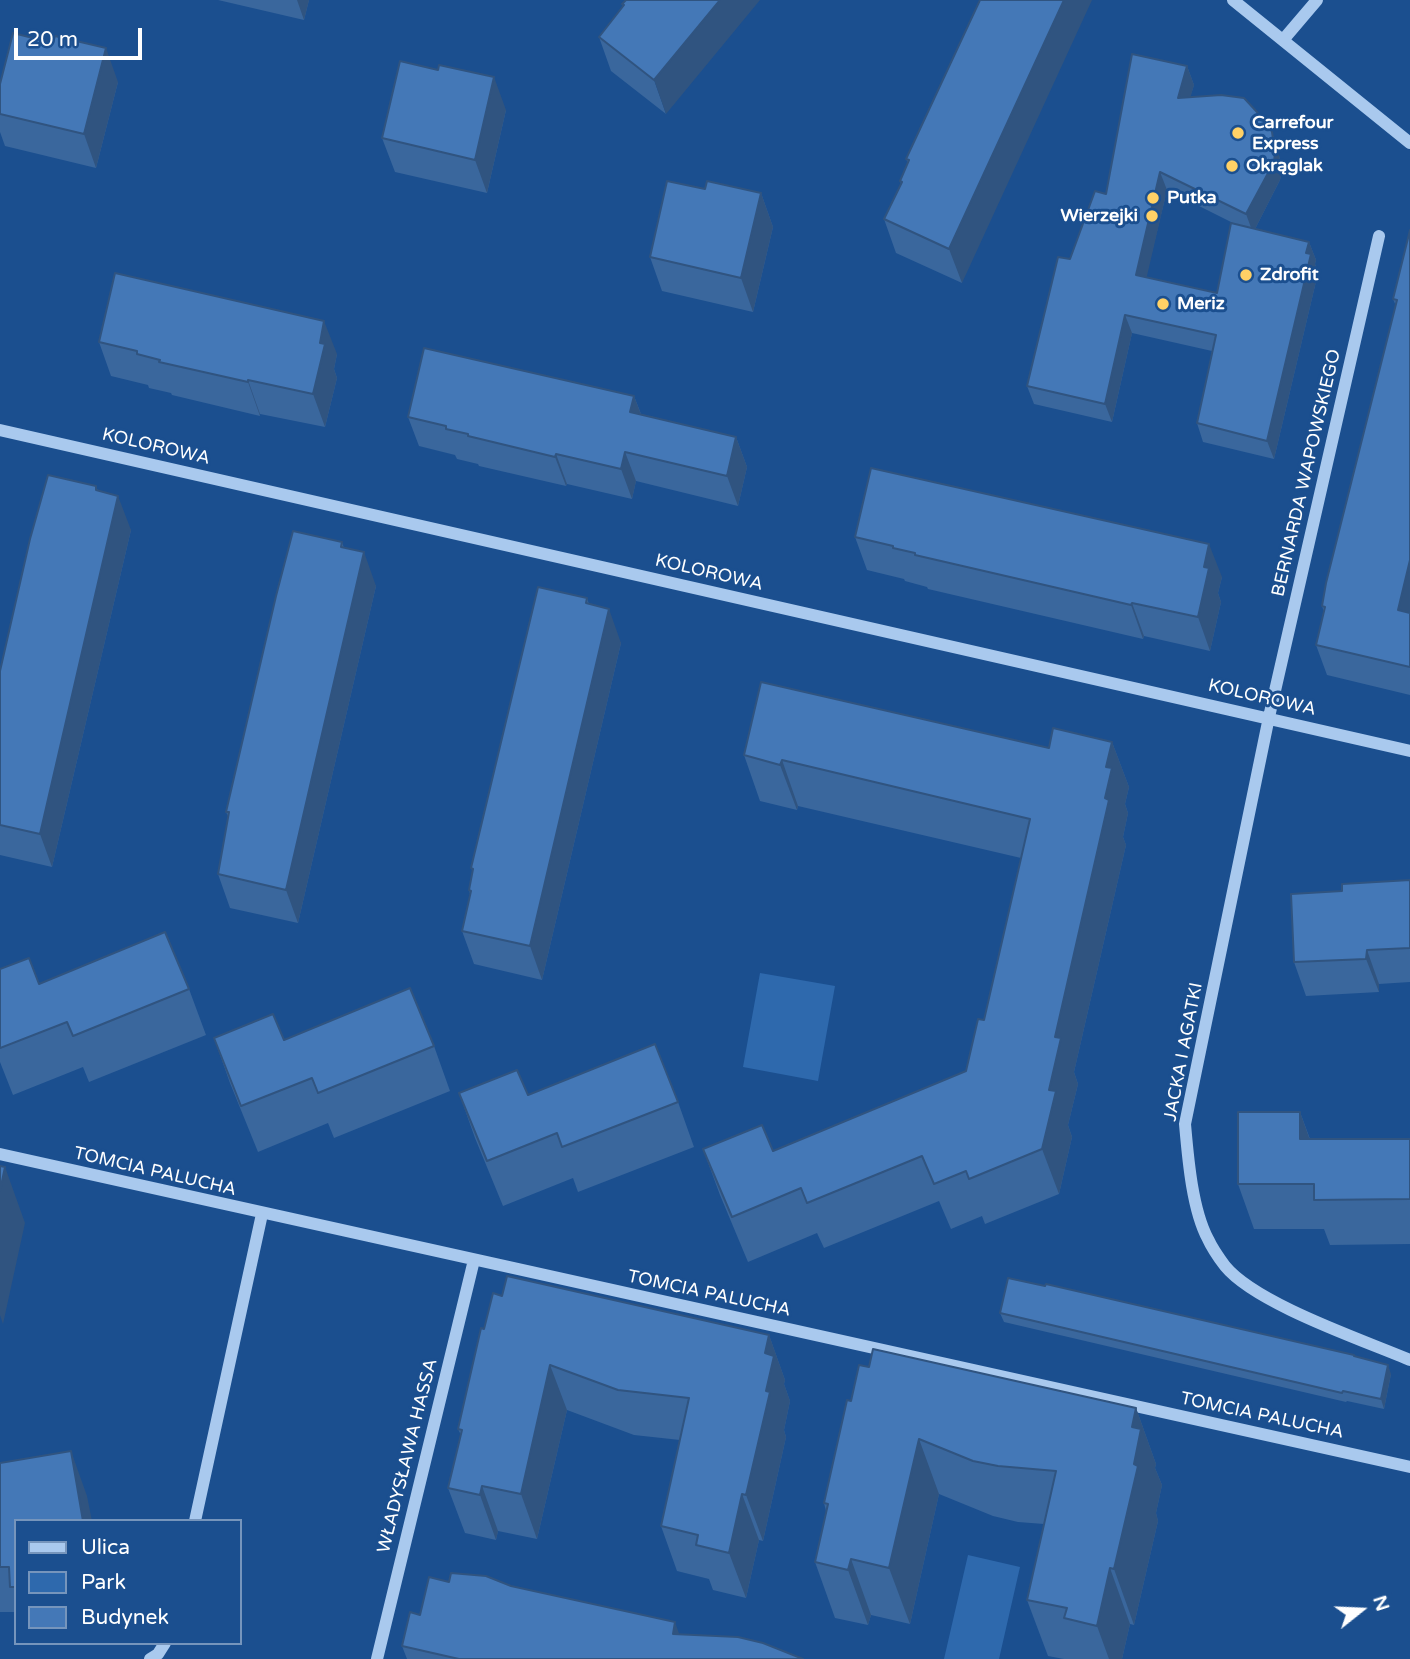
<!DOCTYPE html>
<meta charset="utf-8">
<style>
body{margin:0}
#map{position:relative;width:1410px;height:1659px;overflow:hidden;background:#1b4f8f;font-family:"Varela Round",sans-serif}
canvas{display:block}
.legend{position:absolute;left:14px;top:1519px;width:228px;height:126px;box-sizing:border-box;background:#1b4f8f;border:2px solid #7695bc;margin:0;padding:9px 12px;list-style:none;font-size:21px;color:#fff}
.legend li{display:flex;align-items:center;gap:14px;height:35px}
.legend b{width:35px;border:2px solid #7695bc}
.north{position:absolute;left:1326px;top:1575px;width:70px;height:70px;-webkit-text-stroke:5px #1b4f8f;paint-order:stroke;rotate:72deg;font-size:19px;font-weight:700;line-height:28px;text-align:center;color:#fff}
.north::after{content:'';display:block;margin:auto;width:24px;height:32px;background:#fff;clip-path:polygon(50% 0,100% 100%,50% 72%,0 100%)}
.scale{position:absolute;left:14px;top:28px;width:128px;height:32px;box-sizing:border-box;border:4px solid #fff;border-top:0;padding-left:9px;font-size:21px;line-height:24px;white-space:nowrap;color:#fff;-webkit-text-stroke:5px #1b4f8f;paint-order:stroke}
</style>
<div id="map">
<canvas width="1410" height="1659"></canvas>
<ul class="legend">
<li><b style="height:9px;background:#a9c9ee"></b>Ulica</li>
<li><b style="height:19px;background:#2e69ad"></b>Park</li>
<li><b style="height:19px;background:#4478b7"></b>Budynek</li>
</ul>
<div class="north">N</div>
<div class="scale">20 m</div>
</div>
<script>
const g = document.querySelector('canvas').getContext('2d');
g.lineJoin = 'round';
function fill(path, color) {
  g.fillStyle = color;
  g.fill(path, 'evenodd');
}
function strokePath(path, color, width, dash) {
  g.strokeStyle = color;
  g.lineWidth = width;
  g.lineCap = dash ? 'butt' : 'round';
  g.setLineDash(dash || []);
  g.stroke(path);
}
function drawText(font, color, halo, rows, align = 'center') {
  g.font = font + ' "Varela Round",sans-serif';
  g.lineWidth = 6;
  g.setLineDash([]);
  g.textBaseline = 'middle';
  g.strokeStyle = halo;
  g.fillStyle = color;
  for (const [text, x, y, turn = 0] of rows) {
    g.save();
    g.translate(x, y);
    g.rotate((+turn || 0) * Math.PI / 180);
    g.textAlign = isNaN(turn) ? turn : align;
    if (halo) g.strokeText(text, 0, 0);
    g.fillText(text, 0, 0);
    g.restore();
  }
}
fill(new Path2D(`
 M 760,973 L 835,986 L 818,1081 L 743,1067 Z
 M 968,1555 L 1020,1567 L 999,1659 L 944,1659 Z`), '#2e69ad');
strokePath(new Path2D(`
 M 1233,0 L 1410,143
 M 1283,40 L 1317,0
 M 1379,236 L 1269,717 L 1185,1124 C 1188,1158 1192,1209 1208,1239 C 1212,1248 1219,1258 1225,1266 C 1256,1304 1363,1340 1410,1360
 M 0,430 L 1410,751
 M 0,1154 L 1410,1467
 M 195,1521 L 262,1214
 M 150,1659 L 158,1654 L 165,1643
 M 377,1659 L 474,1260`), '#a9c9ee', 12);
fill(new Path2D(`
 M 218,0 L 309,0 L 304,20 Z
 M 626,0 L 666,114 L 611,71 L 599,37 L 623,6 L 622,4 Z
 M 980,0 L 962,283 L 896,253 L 884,219 L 901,184 L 900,181 L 908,163 L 906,159 Z
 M 1187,66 L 1194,85 L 1190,97 L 1278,150 L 1282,171 L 1280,180 L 1255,229 L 1309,242 L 1316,260 L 1315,264 L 1318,273 L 1274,459 L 1203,442 L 1197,423 L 1212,351 L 1132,333 L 1112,422 L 1034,404 L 1027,386 L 1106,194 ZM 1167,190 L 1237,225 L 1217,293 L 1146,277 Z
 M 118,82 L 96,168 L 5,146 L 0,132 L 0,114 Z
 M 506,110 L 487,193 L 395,172 L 382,138 Z
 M 705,189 L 761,193 L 773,227 L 753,312 L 662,291 L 650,257 Z
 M 1410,230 L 1410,695 L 1327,675 L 1316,645 L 1324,612 L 1322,606 L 1396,306 L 1393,299 Z
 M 99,342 L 337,354 L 334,369 L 337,378 L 325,427 L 260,414 L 260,416 L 172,395 L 171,393 L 149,388 L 148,385 L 111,376 Z
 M 634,396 L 641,414 L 736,437 L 747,467 L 738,506 L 636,481 L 632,499 L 567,484 L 566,486 L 479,466 L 478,464 L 457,459 L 455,455 L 419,446 L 408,417 Z
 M 96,486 L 98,491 L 131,530 L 52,867 L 0,855 L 0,671 Z
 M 855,537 L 1222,577 L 1218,593 L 1221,602 L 1210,651 L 1144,636 L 1143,639 L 928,589 L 927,587 L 905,581 L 904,579 L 867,570 Z
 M 342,542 L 344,548 L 376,586 L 298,923 L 230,908 L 218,874 L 228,816 L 226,812 Z
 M 587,598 L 589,604 L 621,643 L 542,980 L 474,964 L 462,931 L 470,894 L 469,890 L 473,872 L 471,868 Z
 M 1112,742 L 1129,787 L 1125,804 L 1128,813 L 1123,837 L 1126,845 L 1074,1072 L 1078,1084 L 1068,1125 L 1072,1137 L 1059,1194 L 985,1224 L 982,1216 L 951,1229 L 939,1201 L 824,1248 L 817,1233 L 748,1262 L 720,1195 L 703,1149 L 773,1151 L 966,1071 L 984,1020 L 1021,858 L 798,806 L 797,810 L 760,801 L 744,755 L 1049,748 Z
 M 1410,880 L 1410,982 L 1379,984 L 1379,992 L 1306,996 L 1294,962 L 1342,891 Z
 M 0,969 L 39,984 L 189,989 L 206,1035 L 89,1082 L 83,1067 L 13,1095 L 0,1062 Z
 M 214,1038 L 434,1046 L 450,1091 L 334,1138 L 328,1123 L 258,1152 L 230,1083 Z
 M 459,1093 L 678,1102 L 694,1147 L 578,1192 L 573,1178 L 503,1206 L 475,1138 Z
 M 1300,1112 L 1310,1139 L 1410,1139 L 1410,1244 L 1330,1245 L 1324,1229 L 1254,1229 L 1238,1184 Z
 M 1000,1313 L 1354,1355 L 1355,1357 L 1391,1374 L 1384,1409 L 1347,1401 L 1346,1402 L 1004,1322 Z
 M 484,1329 L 769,1335 L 785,1380 L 784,1384 L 790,1401 L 784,1430 L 786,1437 L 763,1541 L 759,1540 L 746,1598 L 713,1590 L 709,1579 L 677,1571 L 661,1526 L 680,1440 L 634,1435 L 567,1410 L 537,1539 L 498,1531 L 496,1540 L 465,1533 L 448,1488 L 461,1435 L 458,1429 Z
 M 851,1401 L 1136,1408 L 1156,1464 L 1155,1468 L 1162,1485 L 1156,1513 L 1158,1521 L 1134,1625 L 1130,1624 L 1122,1659 L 1064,1659 L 1048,1656 L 1027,1600 L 1044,1524 L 1018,1522 L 993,1516 L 939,1494 L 910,1624 L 871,1615 L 868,1625 L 835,1618 L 815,1562 L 826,1511 L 824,1503 Z
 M 0,1463 L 87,1496 L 16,1521 L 16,1612 L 0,1612 Z
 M 449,1582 L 511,1586 L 679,1634 L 803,1659 L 407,1659 L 402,1646 L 420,1615 Z`), '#3a679d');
fill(new Path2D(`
 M 297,0 L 309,0 L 304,20 Z
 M 720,0 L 760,0 L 666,114 L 654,80 Z
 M 1064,0 L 1092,0 L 962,283 L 949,249 Z
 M 106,48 L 118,82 L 96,168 L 84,134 Z
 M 1187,66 L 1194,85 L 1185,116 L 1178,98 Z
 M 494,77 L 506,110 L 487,193 L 475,160 Z
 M 1272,132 L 1278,150 L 1282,171 L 1280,180 L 1253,233 L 1246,214 Z
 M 1160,172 L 1167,190 L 1143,293 L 1136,275 Z
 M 761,193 L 773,227 L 753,312 L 741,278 Z
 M 1309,242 L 1316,260 L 1315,264 L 1318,273 L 1274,459 L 1267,441 Z
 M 1125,315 L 1132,333 L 1112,422 L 1105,404 Z
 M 324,321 L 337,354 L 334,369 L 337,378 L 325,427 L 313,394 L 320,343 Z
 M 248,380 L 260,414 L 260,416 L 248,382 Z
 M 634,396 L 645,425 L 630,412 Z
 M 736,437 L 747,467 L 738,506 L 727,476 Z
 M 625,452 L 636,481 L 632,499 L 621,469 Z
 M 556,454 L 567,484 L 566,486 L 555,457 Z
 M 118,496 L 131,530 L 52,867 L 40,834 Z
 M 1209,544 L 1222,577 L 1218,593 L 1221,602 L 1210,651 L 1198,617 L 1204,567 Z
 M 364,552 L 376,586 L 298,923 L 286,890 Z
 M 1410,560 L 1410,638 L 1398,610 Z
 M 1132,603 L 1144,636 L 1143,639 L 1131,605 Z
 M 609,609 L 621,643 L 542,980 L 530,946 Z
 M 1112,742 L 1129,787 L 1125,804 L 1128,813 L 1123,837 L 1126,845 L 1074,1072 L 1078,1084 L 1068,1125 L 1072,1137 L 1059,1194 L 1042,1149 L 1055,1037 L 1105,798 L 1106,767 Z
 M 782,760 L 798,806 L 797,810 L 780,765 Z
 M 1367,950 L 1379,984 L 1379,992 L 1366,959 Z
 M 1300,1112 L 1316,1157 L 1300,1139 Z
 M 5,1167 L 25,1223 L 3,1324 L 0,1315 L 0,1191 Z
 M 769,1335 L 785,1380 L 784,1384 L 790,1401 L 784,1430 L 786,1437 L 763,1541 L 746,1495 L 766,1391 L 765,1353 Z
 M 550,1365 L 567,1410 L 537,1539 L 521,1494 Z
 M 1388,1365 L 1391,1374 L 1384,1409 L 1381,1399 Z
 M 1136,1408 L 1156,1464 L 1155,1468 L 1162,1485 L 1156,1513 L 1158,1521 L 1134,1625 L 1114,1569 L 1134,1464 L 1132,1427 Z
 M 919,1439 L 939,1494 L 910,1624 L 889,1568 Z
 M 71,1451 L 87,1496 L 92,1521 L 83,1521 Z
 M 482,1486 L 498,1531 L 496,1540 L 480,1495 Z
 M 742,1494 L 759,1540 L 746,1598 L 729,1553 Z
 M 851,1559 L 871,1615 L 868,1625 L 848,1570 Z
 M 1110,1568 L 1130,1624 L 1122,1659 L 1109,1659 L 1097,1626 Z
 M 675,1622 L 688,1659 L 673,1634 Z`), '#305480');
const building = new Path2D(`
 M 626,0 L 720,0 L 654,80 L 599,37 L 624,5 L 622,4 Z
 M 980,0 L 1064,0 L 949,249 L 884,219 L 902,182 L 900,181 L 909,160 L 906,159 Z
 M 13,33 L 53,43 L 55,36 L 106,48 L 84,134 L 0,114 L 0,84 Z
 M 1132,54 L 1187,66 L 1178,98 L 1221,95 L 1244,98 L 1269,125 L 1272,132 L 1275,152 L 1274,162 L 1246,214 L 1160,172 L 1136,275 L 1217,293 L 1231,223 L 1309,242 L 1306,253 L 1311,254 L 1267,441 L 1197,423 L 1216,335 L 1125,315 L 1105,404 L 1027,386 L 1058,257 L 1070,259 L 1095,191 L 1106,194 Z
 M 400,61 L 438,70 L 439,65 L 494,77 L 475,160 L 382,138 Z
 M 667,181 L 705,189 L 707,181 L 761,193 L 741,278 L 650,257 Z
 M 1410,230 L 1410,560 L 1398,610 L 1410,613 L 1410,667 L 1316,645 L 1325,607 L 1322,606 L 1326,583 L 1397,300 L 1393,299 Z
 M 115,273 L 324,321 L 320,343 L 325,344 L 313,394 L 248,380 L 248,382 L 159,362 L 160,360 L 137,354 L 137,351 L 99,342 Z
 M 424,348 L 634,396 L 630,412 L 736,437 L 727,476 L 625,452 L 621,469 L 556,454 L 555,457 L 468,436 L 468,434 L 446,429 L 446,426 L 408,417 Z
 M 871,468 L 1209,544 L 1204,567 L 1209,568 L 1198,617 L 1132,603 L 1131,605 L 915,555 L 915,553 L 893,548 L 893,546 L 855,537 Z
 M 48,475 L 96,486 L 96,490 L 118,496 L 40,834 L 0,825 L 0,671 L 30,539 Z
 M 293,531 L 342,542 L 341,547 L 364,552 L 286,890 L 218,874 L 229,812 L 226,812 L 276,596 Z
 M 538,587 L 587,598 L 586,603 L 609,609 L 530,946 L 462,931 L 471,891 L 469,890 L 473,869 L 471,868 Z
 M 761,682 L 1049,748 L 1053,728 L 1112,742 L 1106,767 L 1112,768 L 1105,798 L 1109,800 L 1055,1037 L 1061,1038 L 1049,1090 L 1056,1091 L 1042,1149 L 969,1179 L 966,1171 L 934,1184 L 922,1156 L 807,1203 L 801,1188 L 732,1217 L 703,1149 L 762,1125 L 773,1151 L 966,1071 L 978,1019 L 984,1020 L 1030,819 L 782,760 L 780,765 L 744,755 Z
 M 1410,880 L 1410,948 L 1367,950 L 1366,959 L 1294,962 L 1291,894 L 1342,891 L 1342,884 Z
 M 165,932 L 189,989 L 73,1036 L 67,1022 L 0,1048 L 0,969 L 29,958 L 39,984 Z
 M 410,988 L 434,1046 L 318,1093 L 312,1078 L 241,1106 L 214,1038 L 273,1014 L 284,1040 Z
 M 655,1044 L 678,1102 L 562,1147 L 557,1133 L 487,1161 L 459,1093 L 517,1070 L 528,1095 Z
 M 1238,1112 L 1300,1112 L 1300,1139 L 1410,1139 L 1410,1199 L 1314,1200 L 1314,1184 L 1238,1184 Z
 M 0,1166 L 5,1167 L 0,1191 Z
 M 507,1276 L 769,1335 L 765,1353 L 774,1356 L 766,1391 L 770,1392 L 746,1495 L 742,1494 L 729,1553 L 696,1545 L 698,1535 L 661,1526 L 689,1398 L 618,1390 L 550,1365 L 521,1494 L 482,1486 L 480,1495 L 448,1488 L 462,1430 L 458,1429 L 481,1328 L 484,1329 L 493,1293 L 502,1296 Z
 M 1008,1278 L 1045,1286 L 1046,1284 L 1354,1355 L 1354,1356 L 1388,1365 L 1381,1399 L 1343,1391 L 1342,1393 L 1000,1313 Z
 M 873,1349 L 1136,1408 L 1132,1427 L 1141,1429 L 1134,1464 L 1138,1466 L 1114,1569 L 1110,1568 L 1097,1626 L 1064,1618 L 1067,1608 L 1027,1600 L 1056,1471 L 998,1466 L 973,1461 L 919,1439 L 889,1568 L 851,1559 L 848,1570 L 815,1562 L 828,1504 L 824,1503 L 847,1400 L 851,1401 L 859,1365 L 869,1367 Z
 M 71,1451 L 83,1521 L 16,1521 L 16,1587 L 10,1587 L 9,1567 L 0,1567 L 0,1463 Z
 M 451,1573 L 486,1576 L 511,1586 L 675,1622 L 673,1634 L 738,1637 L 763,1643 L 803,1659 L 459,1659 L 402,1646 L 410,1612 L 420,1615 L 429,1577 L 449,1582 Z`);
fill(building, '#4478b7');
strokePath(building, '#305480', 2);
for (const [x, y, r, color] of [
 [1238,133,7,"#ffd166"],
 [1232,166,7,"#ffd166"],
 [1153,198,7,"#ffd166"],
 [1152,216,7,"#ffd166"],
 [1246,275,7,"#ffd166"],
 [1163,304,7,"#ffd166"]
]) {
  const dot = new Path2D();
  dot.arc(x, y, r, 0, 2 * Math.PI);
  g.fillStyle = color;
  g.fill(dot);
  strokePath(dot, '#1b4f8f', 2.5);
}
drawText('bold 18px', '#fff', '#1b4f8f', [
 ["Carrefour",1252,123],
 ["Express",1252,144],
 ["Okrąglak",1246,166],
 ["Putka",1167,198],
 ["Wierzejki",1138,216,"right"],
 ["Zdrofit",1260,275],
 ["Meriz",1177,304]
], 'left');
drawText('18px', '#fff', '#1b4f8f', [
 ["KOLOROWA",156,447,13],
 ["BERNARDA WAPOWSKIEGO",1307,473,-77],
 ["KOLOROWA",709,573,13],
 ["KOLOROWA",1262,698,13],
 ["JACKA I AGATKI",1184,1052,-79],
 ["TOMCIA PALUCHA",155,1172,13],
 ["TOMCIA PALUCHA",709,1294,12],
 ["TOMCIA PALUCHA",1262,1416,12],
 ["WŁADYSŁAWA HASSA",408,1456,-76]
]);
</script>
